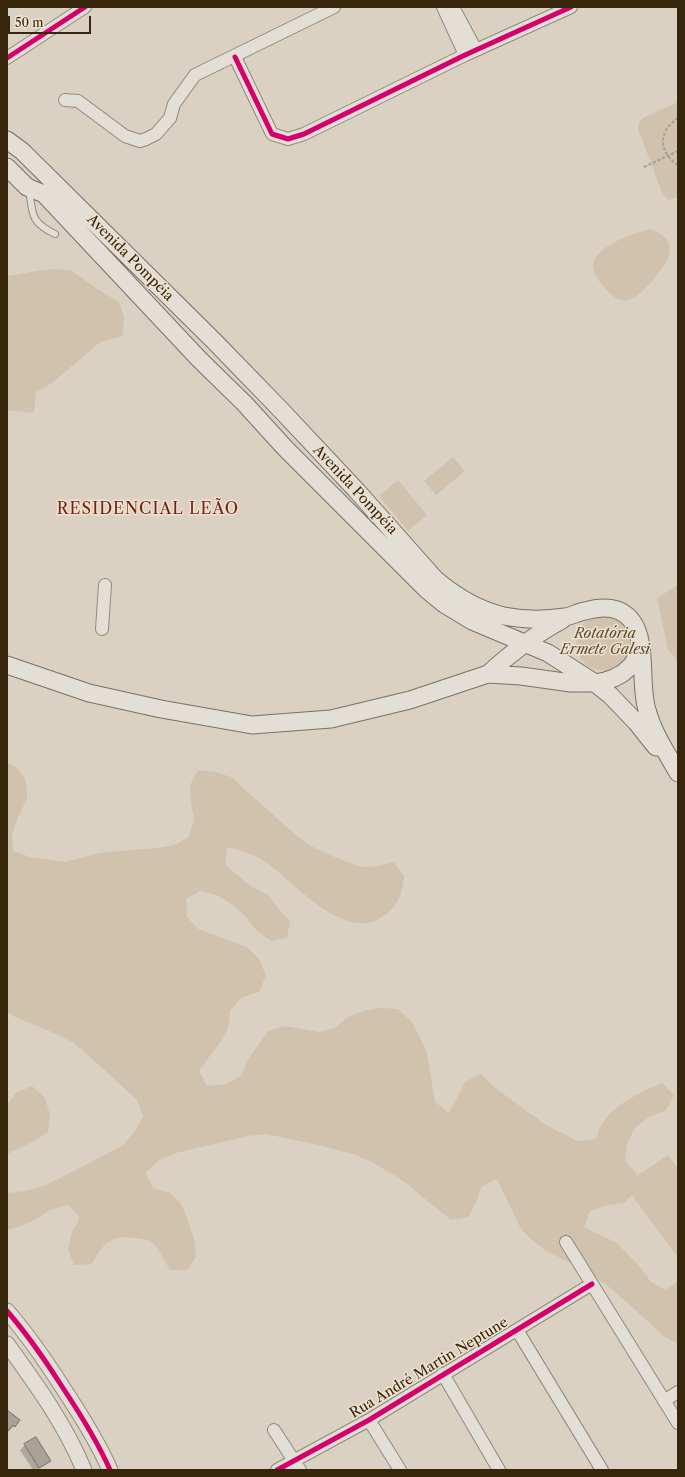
<!DOCTYPE html>
<meta charset="utf-8">
<style>
body{margin:0}
#map{position:relative;width:685px;height:1477px;overflow:hidden;background:#dad1c2;font-family:"Libre Caslon Text",serif}
canvas{display:block}
.frame{position:absolute;inset:0;border:8px solid #37250c;pointer-events:none}
.scale{position:absolute;left:8px;top:16px;width:83px;height:18px;box-sizing:border-box;border:2px solid #37250c;border-top:0;padding-left:5px;font-size:12px;line-height:14px;white-space:nowrap;color:#37250c;-webkit-text-stroke:3px #eee2d1;paint-order:stroke}
</style>
<div id="map">
<canvas width="685" height="1477"></canvas>
<div class="frame"></div>
<div class="scale">50 m</div>
</div>
<script>
const g = document.querySelector('canvas').getContext('2d');
g.lineJoin = 'round';
function fill(path, color) {
  g.fillStyle = color;
  g.fill(path, 'evenodd');
}
function strokePath(path, color, width, dash) {
  g.strokeStyle = color;
  g.lineWidth = width;
  g.lineCap = dash ? 'butt' : 'round';
  g.setLineDash(dash || []);
  g.stroke(path);
}
function drawText(font, color, halo, rows, align = 'center') {
  g.font = font + ' "Libre Caslon Text",serif';
  g.lineWidth = 3;
  g.setLineDash([]);
  g.textBaseline = 'middle';
  g.strokeStyle = halo;
  g.fillStyle = color;
  for (const [text, x, y, turn = 0] of rows) {
    g.save();
    g.translate(x, y);
    g.rotate((+turn || 0) * Math.PI / 180);
    g.textAlign = isNaN(turn) ? turn : align;
    if (halo) g.strokeText(text, 0, 0);
    g.fillText(text, 0, 0);
    g.restore();
  }
}
fill(new Path2D(`
 M 678,102 L 678,197 L 668,200 L 662,192 L 638,129 L 638,125 L 643,118 Z
 M 651,229 C 683,241 668,263 652,281 C 646,287 639,296 631,299 C 625,302 617,300 612,295 C 605,289 594,277 593,267 C 592,247 635,232 651,229 Z
 M 55,269 L 72,271 L 102,292 L 119,302 L 124,318 L 122,336 L 100,342 L 52,383 L 36,392 L 34,413 L 7,410 L 7,276 L 37,271 Z
 M 453,457 L 465,471 L 436,495 L 424,481 Z
 M 398,480 L 427,515 L 408,531 L 379,496 Z
 M 678,585 L 678,662 L 668,649 L 657,598 Z
 M 607,614 L 624,621 L 634,638 L 630,656 L 616,669 L 606,671 L 597,670 L 588,666 L 582,660 L 577,651 L 576,642 L 578,633 L 582,625 L 589,618 Z
 M 7,762 L 16,767 L 26,781 L 27,799 L 18,817 L 12,834 L 13,851 L 30,857 L 65,862 L 100,853 L 156,848 L 174,845 L 189,837 L 194,819 L 191,802 L 190,785 L 198,770 L 215,772 L 231,777 L 297,836 L 311,846 L 327,854 L 360,867 L 378,866 L 394,862 L 404,876 C 402,894 400,903 385,915 C 344,947 293,878 261,859 C 251,853 239,850 227,847 L 225,865 L 252,887 L 268,895 L 278,908 L 290,921 L 287,938 L 271,941 L 256,930 L 245,916 L 231,904 L 217,895 L 200,891 L 186,899 L 187,917 L 198,929 L 247,947 L 259,959 L 266,976 L 259,992 L 242,997 L 230,1011 L 228,1028 L 220,1043 L 209,1057 L 199,1071 L 207,1086 L 226,1084 L 241,1076 L 248,1060 L 268,1031 L 285,1026 L 319,1032 L 335,1028 L 348,1017 L 364,1011 L 381,1008 L 398,1009 L 412,1022 L 427,1053 L 435,1102 L 449,1113 L 465,1082 L 481,1074 L 494,1087 L 546,1125 L 578,1141 L 596,1139 C 598,1133 600,1126 604,1121 C 618,1102 640,1093 662,1083 L 674,1095 L 666,1110 L 649,1117 L 635,1128 L 627,1143 L 625,1160 L 636,1173 L 637,1176 L 668,1155 L 678,1169 L 678,1253 L 676,1255 L 632,1195 L 624,1203 L 608,1205 L 590,1211 L 584,1227 L 617,1243 L 641,1268 L 651,1282 L 665,1290 L 678,1281 L 678,1344 L 665,1337 L 612,1289 L 580,1267 L 548,1252 L 533,1241 L 521,1229 L 497,1179 L 482,1186 L 476,1202 L 468,1217 L 451,1220 L 402,1180 L 372,1162 L 356,1155 L 319,1145 L 266,1134 L 248,1136 L 176,1153 L 158,1161 L 145,1173 L 153,1188 L 170,1193 L 182,1205 L 194,1238 L 196,1256 L 188,1270 L 170,1270 C 164,1260 159,1248 150,1241 C 147,1239 140,1239 135,1238 C 110,1234 103,1244 92,1264 L 74,1265 L 68,1249 L 72,1232 L 80,1218 L 69,1205 L 52,1209 L 38,1218 L 21,1226 L 7,1230 L 7,1193 L 26,1191 L 44,1186 L 109,1153 L 124,1144 L 135,1131 L 143,1116 L 137,1100 L 86,1053 L 72,1042 L 47,1030 L 15,1017 L 7,1012 Z
 M 32,1086 L 45,1098 L 50,1115 L 48,1132 L 34,1141 L 7,1154 L 7,1105 L 16,1093 Z`), '#d0c2ad');
fill(new Path2D(`
 M 7,1411 L 14,1426 L 7,1433 Z
 M 25,1445 L 50,1461 L 37,1470 L 33,1470 L 20,1450 Z`), '#0003');
const building = new Path2D(`
 M 7,1410 L 20,1420 L 15,1427 L 13,1425 L 7,1432 Z
 M 36,1437 L 51,1461 L 39,1468 L 24,1444 Z`);
fill(building, '#aaa297');
strokePath(building, '#797166', 1);
const service = new Path2D(`
 M 29,189 C 33,215 30,222 55,234`);
const minor = new Path2D(`
 M 443,7 L 465,55
 M 453,7 L 476,50
 M 235,57 L 272,134 L 288,139 L 304,134 L 465,55 L 571,7
 M 7,58 L 85,7
 M 65,100 L 78,101 L 125,136 L 140,141 L 146,139 L 156,134 L 170,118 L 174,104 L 195,75 L 334,7
 M 102,629 L 105,585
 M 566,1242 L 678,1423
 M 517,1330 L 602,1470
 M 443,1374 L 499,1470
 M 664,1401 L 678,1392
 M 369,1420 L 400,1470
 M 274,1430 L 300,1470
 M 277,1470 L 369,1420 L 592,1284`);
const tertiary = new Path2D(`
 M 7,1311 C 27,1334 45,1360 61,1385 C 79,1412 97,1440 110,1470
 M 7,1344 C 36,1384 65,1424 84,1470`);
const secondary = new Path2D(`
 M 7,140 L 22,151 L 214,341 L 280,409 L 357,491 L 435,579 C 455,596 478,610 504,616 C 524,620 545,620 565,617 C 572,616 578,612 585,611 C 602,606 621,606 632,621 C 648,643 639,684 647,710 C 653,733 667,753 678,773
 M 7,167 L 27,187 L 44,194 L 199,359 L 245,404 L 285,448 L 427,590 L 444,604 L 472,621 L 548,653 L 595,683 L 610,695 L 636,722 L 656,747
 M 7,665 L 89,693 L 161,709 L 252,725 L 331,719 L 410,700 L 488,674 L 521,676 L 571,683 L 595,683 L 605,681 L 614,678 L 623,673 L 632,665 L 638,654 L 640,646
 M 488,674 C 511,653 534,635 562,620`);
strokePath(service, '#90897d', 8);
strokePath(minor, '#90897d', 14);
strokePath(tertiary, '#90897d', 17);
strokePath(secondary, '#797166', 19);
strokePath(new Path2D(`
 M 678,118 C 658,131 658,152 678,165
 M 644,167 L 678,151`), '#a49d95', 2, [3, 2]);
strokePath(service, '#e3ded6', 6);
strokePath(minor, '#e3ded6', 12);
strokePath(tertiary, '#e3ded6', 15);
strokePath(secondary, '#e3ded6', 17);
strokePath(new Path2D(`
 M 235,57 L 272,134 L 288,139 L 304,134 L 465,55 L 571,7
 M 7,58 L 85,7
 M 7,1311 C 27,1334 45,1360 61,1385 C 79,1412 97,1440 110,1470
 M 277,1470 L 369,1420 L 592,1284`), '#d6006c', 5);
drawText('14px', '#37250c', '#eee2d1', [
 ["Avenida Pompéia",130,258,45],
 ["Avenida Pompéia",355,490,47],
 ["Rua André Martin Neptune",429,1368,-31]
]);
drawText('italic 14px', '#5b4930', '#eee2d1', [
 ["Rotatória",605,634],
 ["Ermete Galesi",605,650]
]);
g.letterSpacing = '1px';
drawText('16px', '#7a1f14', '#eee2d1', [
 ["RESIDENCIAL LEÃO",148,509]
]);
g.letterSpacing = '0px';
</script>
